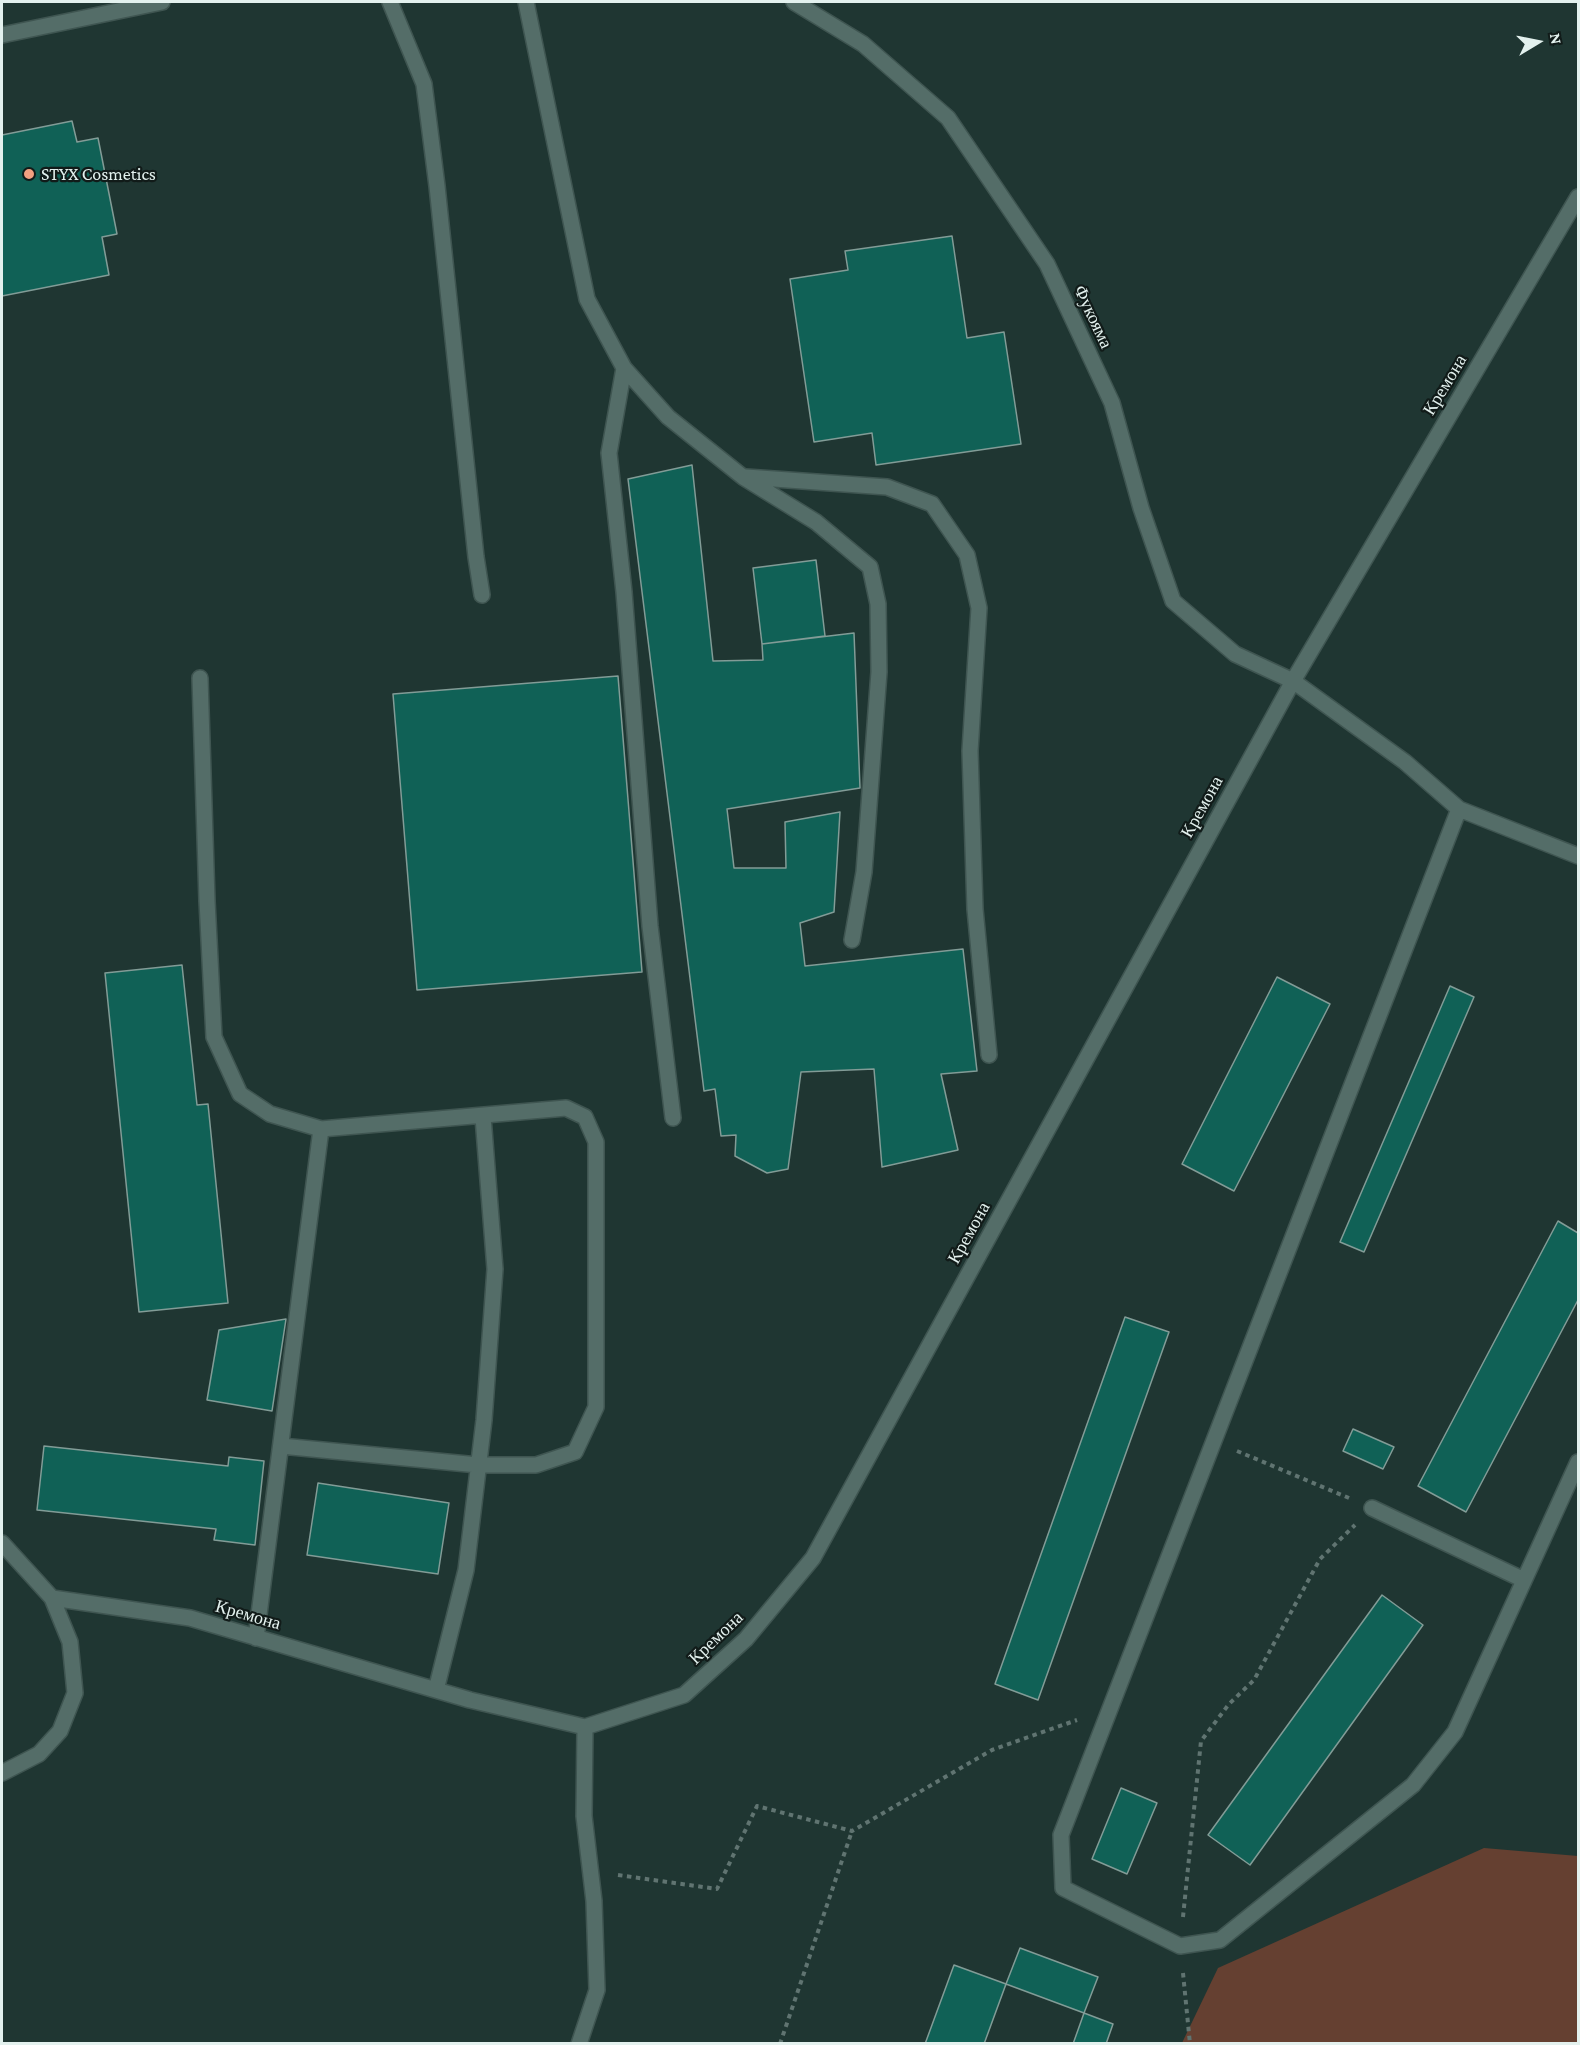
<!DOCTYPE html>
<meta charset="utf-8">
<style>
body{margin:0}
#map{position:relative;width:1580px;height:2045px;overflow:hidden;background:#1f3632;font-family:"Crimson Pro",serif}
canvas{display:block}
.frame{position:absolute;inset:0;border:3px solid #e3f1ee;pointer-events:none}
.north{position:absolute;left:1508px;top:12px;width:60px;height:60px;-webkit-text-stroke:4px #111b19;paint-order:stroke;rotate:80deg;font-size:16px;font-weight:700;line-height:24px;text-align:center;color:#e3f1ee}
.north::after{content:'';display:block;margin:auto;width:21px;height:27px;background:#e3f1ee;clip-path:polygon(50% 0,100% 100%,50% 72%,0 100%)}
</style>
<div id="map">
<canvas width="1580" height="2045"></canvas>
<div class="frame"></div>
<div class="north">N</div>
</div>
<script>
const g = document.querySelector('canvas').getContext('2d');
g.lineJoin = 'round';
function fill(path, color) {
  g.fillStyle = color;
  g.fill(path, 'evenodd');
}
function strokePath(path, color, width, dash) {
  g.strokeStyle = color;
  g.lineWidth = width;
  g.lineCap = dash ? 'butt' : 'round';
  g.setLineDash(dash || []);
  g.stroke(path);
}
function drawText(font, color, halo, rows, align = 'center') {
  g.font = font + ' "Crimson Pro",serif';
  g.lineWidth = 4.5;
  g.setLineDash([]);
  g.textBaseline = 'middle';
  g.strokeStyle = halo;
  g.fillStyle = color;
  for (const [text, x, y, turn = 0] of rows) {
    g.save();
    g.translate(x, y);
    g.rotate((+turn || 0) * Math.PI / 180);
    g.textAlign = isNaN(turn) ? turn : align;
    if (halo) g.strokeText(text, 0, 0);
    g.fillText(text, 0, 0);
    g.restore();
  }
}
fill(new Path2D(`
 M 1484,1848 L 1578,1856 L 1578,2043 L 1182,2043 L 1218,1968 Z`), '#654031');
const building = new Path2D(`
 M 72,121 L 77,142 L 98,138 L 117,234 L 102,237 L 109,275 L 2,296 L 2,135 Z
 M 952,236 L 967,338 L 1004,332 L 1021,444 L 876,465 L 872,433 L 814,442 L 790,279 L 848,270 L 845,251 Z
 M 692,465 L 713,661 L 763,660 L 762,644 L 854,633 L 860,788 L 727,809 L 734,868 L 786,868 L 785,822 L 840,812 L 834,912 L 800,923 L 805,966 L 963,949 L 977,1071 L 941,1074 L 958,1150 L 882,1167 L 874,1069 L 801,1072 L 788,1169 L 767,1173 L 735,1156 L 736,1135 L 721,1136 L 715,1089 L 704,1091 L 628,479 Z
 M 816,560 L 825,636 L 762,644 L 753,568 Z
 M 618,676 L 642,972 L 417,990 L 393,694 Z
 M 182,965 L 197,1105 L 208,1104 L 228,1303 L 139,1312 L 105,973 Z
 M 1277,977 L 1330,1004 L 1234,1191 L 1182,1164 Z
 M 1450,986 L 1474,997 L 1364,1252 L 1340,1242 Z
 M 1558,1221 L 1578,1233 L 1578,1300 L 1466,1512 L 1418,1486 Z
 M 1125,1317 L 1169,1332 L 1038,1700 L 995,1684 Z
 M 286,1319 L 272,1411 L 207,1400 L 219,1330 Z
 M 1353,1429 L 1394,1447 L 1383,1469 L 1343,1451 Z
 M 44,1446 L 228,1466 L 229,1457 L 264,1461 L 255,1545 L 214,1540 L 216,1529 L 37,1510 Z
 M 318,1483 L 449,1503 L 438,1574 L 307,1555 Z
 M 1382,1595 L 1423,1625 L 1250,1865 L 1208,1835 Z
 M 1121,1788 L 1157,1803 L 1127,1874 L 1092,1859 Z
 M 1020,1948 L 1098,1977 L 1084,2013 L 1006,1984 Z
 M 954,1965 L 1006,1984 L 984,2044 L 925,2044 Z
 M 1084,2013 L 1113,2024 L 1106,2044 L 1073,2044 Z`);
fill(building, '#106156');
strokePath(building, '#829c97', 1.5);
const minor = new Path2D(`
 M 390,2 L 424,84 L 437,186 L 476,557 L 482,595
 M 526,2 L 587,299 L 624,368 L 668,417 L 743,477 L 816,522 L 870,567 L 878,604 L 879,672 L 864,872 L 852,940
 M 794,2 L 863,44 L 948,118 L 1047,264 L 1112,403 L 1141,508 L 1173,601 L 1235,654 L 1293,681 L 1405,762 L 1459,809 L 1578,856
 M 2,35 L 162,2
 M 624,368 L 609,453 L 624,592 L 650,926 L 673,1118
 M 746,477 L 887,487 L 932,504 L 967,555 L 979,608 L 970,751 L 975,909 L 989,1055
 M 200,678 L 207,901 L 214,1037 L 240,1094 L 270,1114 L 321,1129 L 566,1108 L 585,1117 L 596,1142 L 596,1407 L 575,1452 L 536,1465 L 478,1465 L 281,1446
 M 1459,809 L 1061,1835 L 1063,1888 L 1180,1946 L 1220,1940 L 1413,1785 L 1455,1732 L 1578,1462
 M 1372,1508 L 1524,1580
 M 2,1543 L 52,1598 L 70,1642 L 75,1693 L 60,1731 L 39,1754 L 2,1773
 M 52,1598 L 190,1618 L 470,1700 L 585,1727 L 684,1695 L 746,1639 L 813,1558 L 1293,681 L 1578,197
 M 256,1638 L 321,1129
 M 436,1690 L 466,1570 L 484,1420 L 495,1269 L 483,1117
 M 579,2044 L 597,1990 L 594,1901 L 584,1816 L 585,1727`);
strokePath(minor, '#3f5551', 18);
strokePath(new Path2D(`
 M 1237,1451 L 1349,1498
 M 618,1875 L 717,1889 L 757,1806 L 852,1831 L 992,1750 L 1077,1720
 M 1183,1917 L 1201,1741 L 1229,1704 L 1254,1680 L 1320,1559 L 1355,1525
 M 1183,1973 L 1190,2044
 M 780,2044 L 852,1831`), '#607471', 4, [4.5, 4.5]);
strokePath(minor, '#546d68', 15);
for (const [x, y, r, color] of [
 [29,174,6,"#f2a080"]
]) {
  const dot = new Path2D();
  dot.arc(x, y, r, 0, 2 * Math.PI);
  g.fillStyle = color;
  g.fill(dot);
  strokePath(dot, '#111b19', 2);
}
drawText('18px', '#e3f1ee', '#111b19', [
 ["STYX Cosmetics",41,174]
], 'left');
drawText('18px', '#e3f1ee', '#111b19', [
 ["Фукояма",1093,317,65],
 ["Кремона",1445,385,-59],
 ["Кремона",1202,807,-61],
 ["Кремона",969,1233,-61],
 ["Кремона",248,1615,16],
 ["Кремона",716,1638,-44]
]);
</script>
